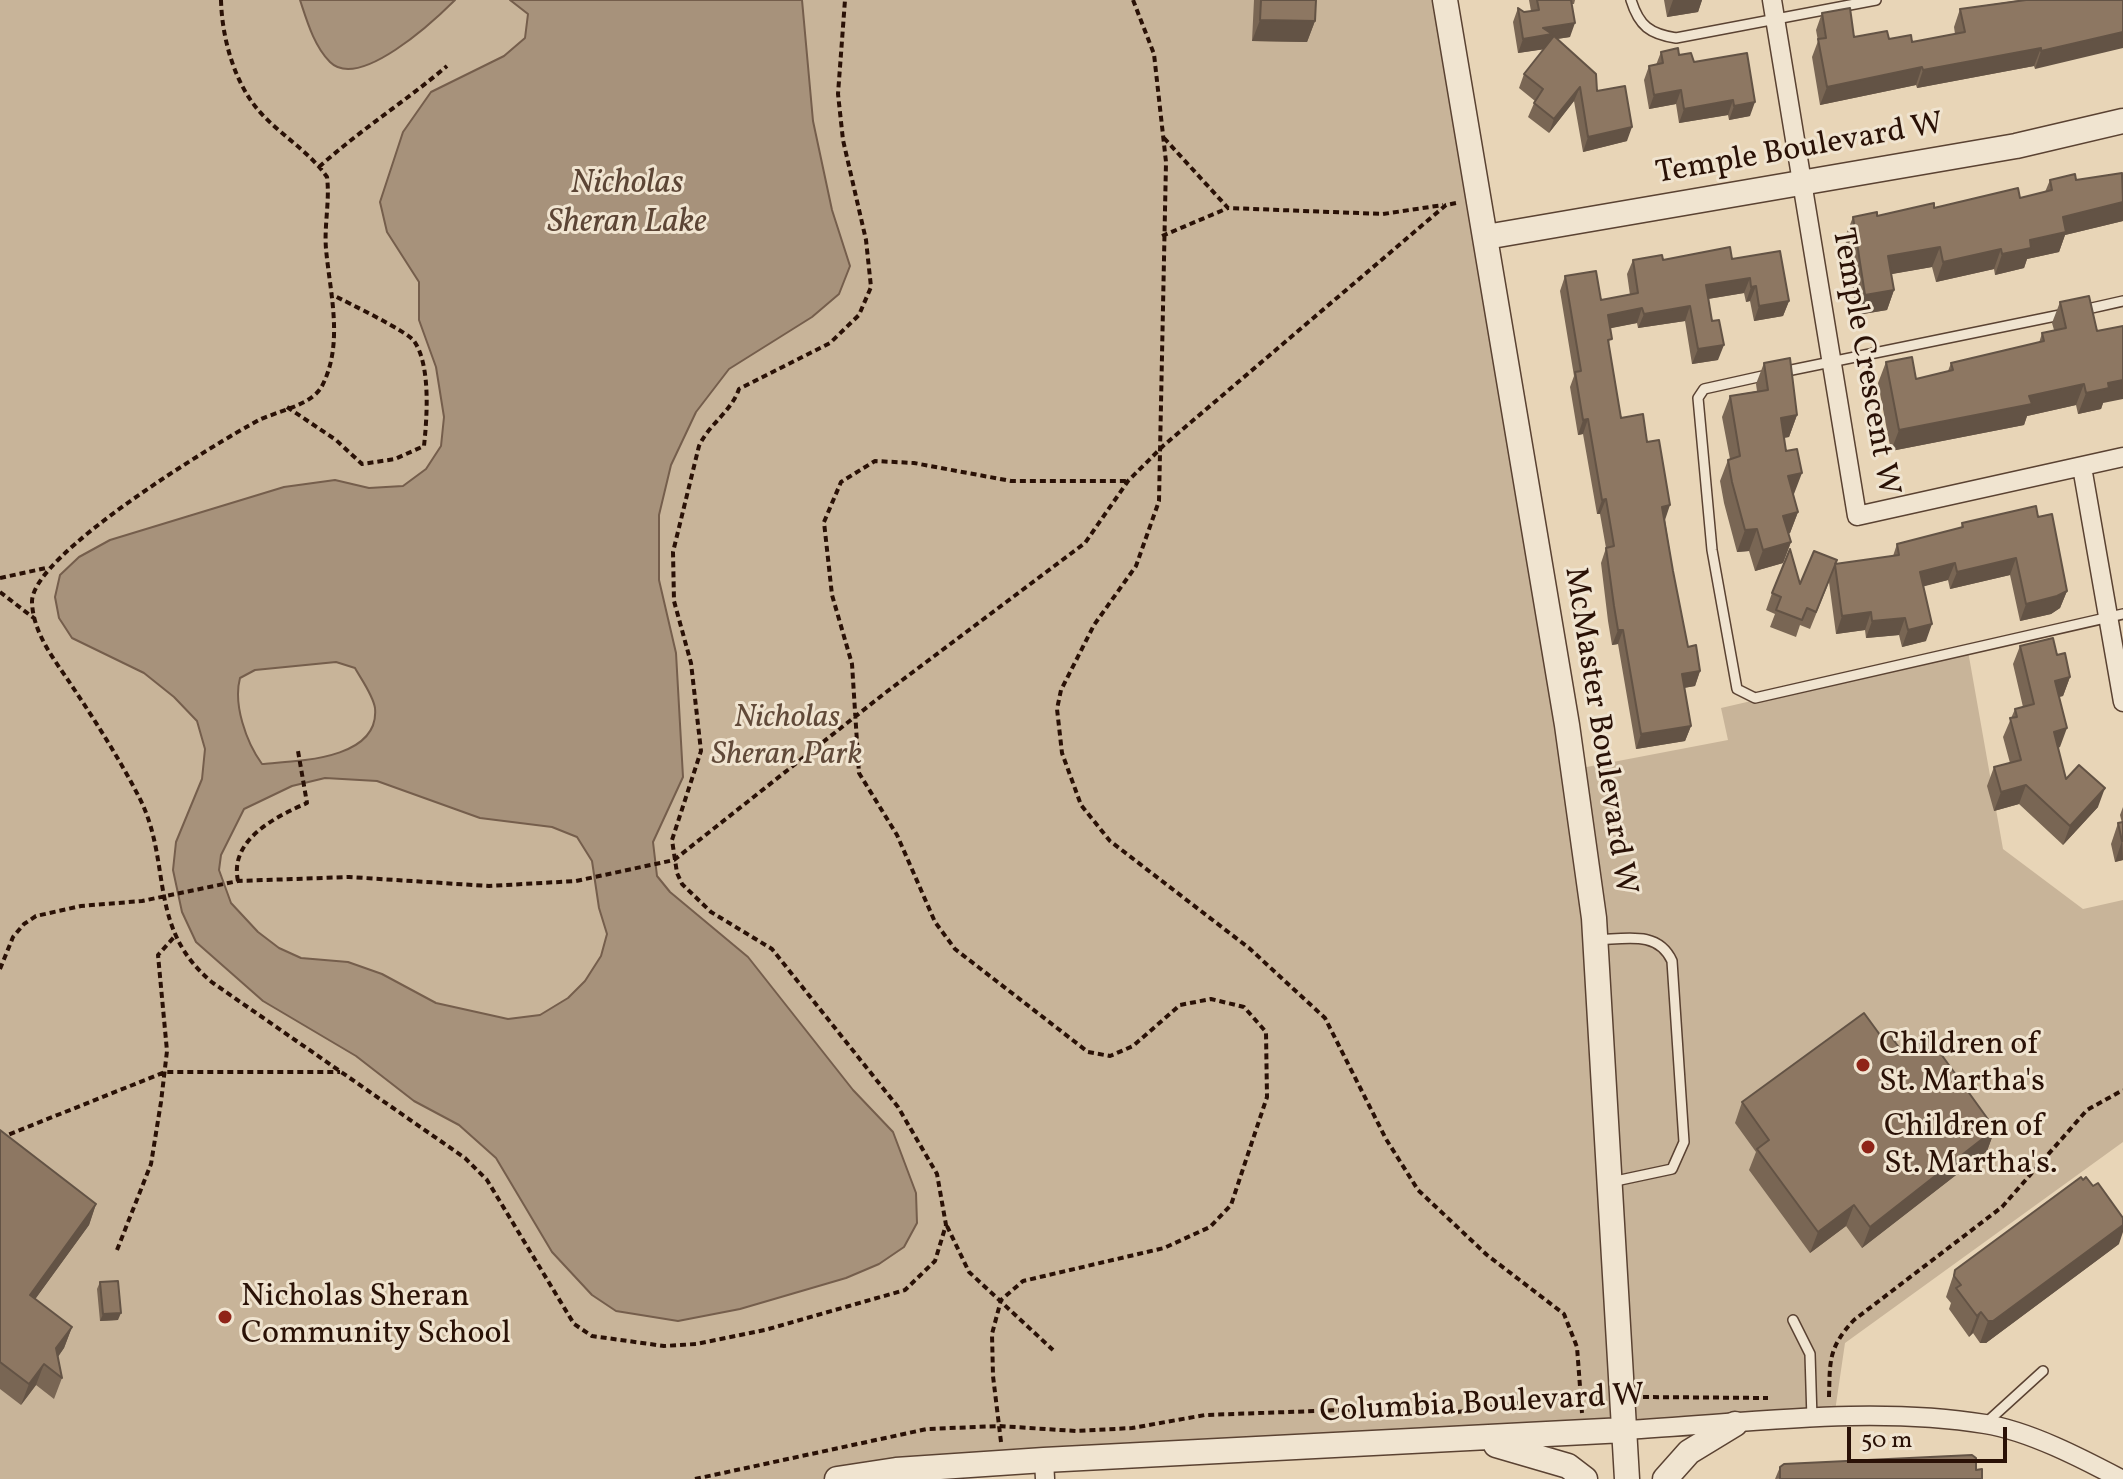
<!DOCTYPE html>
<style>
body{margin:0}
#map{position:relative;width:2123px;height:1479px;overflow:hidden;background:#e8d5b7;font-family:Vollkorn,serif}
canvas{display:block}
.scale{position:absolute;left:1847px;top:1427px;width:160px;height:36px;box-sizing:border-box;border:4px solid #2a1106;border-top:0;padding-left:10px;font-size:24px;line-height:28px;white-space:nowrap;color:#2a1106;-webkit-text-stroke:6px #f0e4d0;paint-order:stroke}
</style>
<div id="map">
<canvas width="2123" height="1479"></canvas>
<div class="scale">50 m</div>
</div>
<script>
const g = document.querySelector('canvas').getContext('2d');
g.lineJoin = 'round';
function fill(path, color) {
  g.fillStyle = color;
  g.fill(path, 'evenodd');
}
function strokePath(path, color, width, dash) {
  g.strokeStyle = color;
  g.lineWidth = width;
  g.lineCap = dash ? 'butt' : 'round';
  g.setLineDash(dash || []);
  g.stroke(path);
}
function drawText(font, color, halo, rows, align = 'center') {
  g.font = font + ' Vollkorn,serif';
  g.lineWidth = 6;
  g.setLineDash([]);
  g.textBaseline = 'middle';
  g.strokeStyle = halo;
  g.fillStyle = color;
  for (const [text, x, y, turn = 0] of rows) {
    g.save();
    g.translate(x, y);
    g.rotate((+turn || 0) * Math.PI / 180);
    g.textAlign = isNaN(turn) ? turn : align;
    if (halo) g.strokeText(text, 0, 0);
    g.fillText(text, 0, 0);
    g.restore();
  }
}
fill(new Path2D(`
 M 0,0 L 1445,0 L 1571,770 L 1728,740 L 1721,708 L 1968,651 L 2003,849 L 2083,909 L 2123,900 L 2123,1142 L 1845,1343 L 1834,1418 L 837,1479 L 0,1479 Z`), '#c8b499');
const water = new Path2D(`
 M 300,0 L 455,0 C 434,21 359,91 330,62 C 314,46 307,21 300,0 Z
 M 510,0 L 802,0 L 813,121 L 832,210 L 850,266 L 839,294 L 812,317 L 729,369 L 696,412 L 671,465 L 659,515 L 659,580 L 676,653 L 683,777 L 653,842 L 657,876 L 670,892 L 748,957 L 853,1090 L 893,1132 L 916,1193 L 917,1223 L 904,1247 L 879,1264 L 846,1278 L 740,1309 L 678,1321 L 616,1311 L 592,1295 L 552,1252 L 496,1158 L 459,1125 L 414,1101 L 356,1056 L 263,1001 L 196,942 L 182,912 L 173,870 L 176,842 L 202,779 L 205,749 L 197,721 L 174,697 L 144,673 L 72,638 L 59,618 L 55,597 L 60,575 L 79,557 L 110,540 L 284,487 L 335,480 L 369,488 L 403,486 L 426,469 L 441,446 L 444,417 L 436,367 L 419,320 L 419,282 L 387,232 L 380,202 L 403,132 L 431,92 L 504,56 L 525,38 L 528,14 ZM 336,662 L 355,668 C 361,679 373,695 375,708 C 380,760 297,761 262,764 C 246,742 233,704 240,678 L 255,670 ZM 325,778 L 377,781 L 480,818 L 552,827 L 577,837 L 592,861 L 599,908 L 607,934 L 601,956 L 585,981 L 568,998 L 540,1015 L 508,1019 L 436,1003 L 382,974 L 348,962 L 301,958 L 279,948 L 258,932 L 231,903 L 219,870 L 221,855 L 244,809 L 292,786 Z`);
fill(water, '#a7927b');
strokePath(water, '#755e4c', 2);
const service = new Path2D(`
 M 1631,0 C 1639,26 1650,34 1676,38 L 1876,0
 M 2083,310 L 2123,301
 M 1782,372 L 2065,314
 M 1767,375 L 1704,389 L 1698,398 L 1712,550 L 1737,689 L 1755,698 L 2123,614
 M 1597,940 C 1625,939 1658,930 1672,961 L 1684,1142 L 1672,1169 L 1611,1182
 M 1793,1320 L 1810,1354 L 1812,1419
 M 1987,1422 L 2043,1371`);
const minor = new Path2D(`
 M 1772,0 L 1857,516 L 2123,457
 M 2082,467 L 2123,702
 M 1624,1430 C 1742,1424 1867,1405 1985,1424 C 2029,1431 2081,1458 2121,1479
 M 1044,1460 L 1045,1479`);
const tertiary = new Path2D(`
 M 1445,0 L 1567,725 L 1594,918 L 1627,1479
 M 1486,237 L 2016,146 L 2123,121
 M 1496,1445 L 1568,1466 L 1585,1479
 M 837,1479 L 896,1470 L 1044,1460 L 1624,1430
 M 1665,1479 L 1689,1452 L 1735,1424`);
strokePath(service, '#5a4232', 12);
strokePath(minor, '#5a4232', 21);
strokePath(tertiary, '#5a4232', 27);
strokePath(new Path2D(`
 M 221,0 C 222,38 234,82 259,111 C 280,135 309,151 327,177 C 330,201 324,225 326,249 C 330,293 344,344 322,386 C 312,405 278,411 259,420 C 216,443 31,555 32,602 C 33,633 54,659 70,683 C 94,719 119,758 139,797 C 173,863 146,928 213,983 L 465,1158 L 487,1180 L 574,1324 L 592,1336 L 664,1346 L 696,1344 L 765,1330 L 905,1290 L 935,1261 L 946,1225 L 937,1174 L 898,1107 L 772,949 L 711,912 L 682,884 L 677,873 L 672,840 L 701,751 L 691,663 L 674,601 L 673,552 L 699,446 C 709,424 731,412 739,389 L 830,343 L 859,315 L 871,287 L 866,240 L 843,140 L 838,94 L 845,0
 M 1133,0 L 1154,54 L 1166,162 L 1159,501 L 1136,566 L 1094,625 L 1061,690 L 1057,709 L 1062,753 L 1081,805 L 1110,841 L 1249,948 L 1325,1018 L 1386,1139 L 1418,1190 L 1487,1255 L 1564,1314 L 1577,1347 L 1582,1413
 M 1164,138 L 1228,208 L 1383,214 L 1443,205
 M 319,167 C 360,130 406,101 447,66
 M 1162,236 L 1228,208
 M 287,407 L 336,440 L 362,464 L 395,459 L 424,446 C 427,418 431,365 414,341 C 407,331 348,303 333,295
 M 0,578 L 46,568
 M 0,592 L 35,619
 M 238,881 C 229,840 275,817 307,803 L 298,751
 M 0,969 L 13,937 L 24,924 L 36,916 L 81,906 L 142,901 L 238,881 L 349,877 L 489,886 L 576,881 L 674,860 L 885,693 L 1085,543 L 1128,481 L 1163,446 L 1446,205 L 1456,203
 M 0,1138 L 165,1072 L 340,1072
 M 947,1226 L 969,1272 L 1053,1350
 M 117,1250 L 151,1164 L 161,1102 L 167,1051 L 158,955 L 175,936
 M 1643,1397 L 1768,1398
 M 1829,1397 C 1830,1361 1828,1348 1854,1320 L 2002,1207 L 2087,1110 L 2123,1090
 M 1001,1442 L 993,1376 L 992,1334 L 1001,1300 L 1023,1281 L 1164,1248 L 1210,1227 L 1231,1205 L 1267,1097 L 1266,1032 L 1244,1007 L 1211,999 L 1180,1005 L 1133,1046 L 1110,1056 L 1088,1052 L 955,949 L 935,922 L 897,835 L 859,773 L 852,664 L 832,595 L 824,522 L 841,482 L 875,461 L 914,463 L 1011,481 L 1128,481
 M 695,1479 L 927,1429 L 999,1426 L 1076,1431 L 1132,1428 L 1205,1415 L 1400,1408 L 1451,1413 L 1580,1394 L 1602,1399`), '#2a1106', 4, [6, 4]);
strokePath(service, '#f0e4d0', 9);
strokePath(minor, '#f0e4d0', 18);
strokePath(tertiary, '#f0e4d0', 24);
fill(new Path2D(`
 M 1254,0 L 1316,0 L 1315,21 L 1307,42 L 1252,41 Z
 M 1529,0 L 1575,0 L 1574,4 L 1572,4 L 1570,37 L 1557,39 L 1597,91 L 1627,141 L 1583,152 L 1574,101 L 1549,133 L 1528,117 L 1535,101 L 1519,88 L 1524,74 L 1544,49 L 1518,53 L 1513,22 L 1518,8 L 1524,12 L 1531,11 Z
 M 1664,0 L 1702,0 L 1698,12 L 1667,17 Z
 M 2020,0 L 2123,0 L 2035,69 L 2034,66 L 1917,88 L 1916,85 L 1820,105 L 1812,57 L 1818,41 L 1816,30 L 1822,13 L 1854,37 L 1912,42 L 1955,34 L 1954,27 L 1960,9 Z
 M 1661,52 L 1679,55 L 1694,62 L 1750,116 L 1729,120 L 1728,115 L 1679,123 L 1676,104 L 1649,109 L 1644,80 L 1649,66 L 1656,65 Z
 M 2123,176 L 2123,221 L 2065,235 L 2059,252 L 2027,259 L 2024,268 L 1995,275 L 1994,269 L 1936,282 L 1932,267 L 1891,274 L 1894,290 L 1887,310 L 1857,315 L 1845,237 L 1853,217 L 1877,216 L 1934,208 L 2020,198 L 2045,192 L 2050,180 L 2076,180 Z
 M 1732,259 L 1789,301 L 1783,316 L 1754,321 L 1750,301 L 1746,302 L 1744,293 L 1708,299 L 1718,360 L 1692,364 L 1685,321 L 1638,328 L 1637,323 L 1610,328 L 1609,347 L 1621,418 L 1647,442 L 1665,520 L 1673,571 L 1688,647 L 1700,671 L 1695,686 L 1684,688 L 1691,726 L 1685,741 L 1636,749 L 1618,644 L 1612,645 L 1608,621 L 1601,563 L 1606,548 L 1600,514 L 1597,514 L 1583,434 L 1578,435 L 1570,387 L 1574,376 L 1560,291 L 1565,276 L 1601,300 L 1630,295 L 1627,274 L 1633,260 Z
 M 2060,302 L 2103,403 L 2101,409 L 2078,414 L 2076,405 L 2027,416 L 2024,425 L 1891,451 L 1878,383 L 1886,362 L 1916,379 L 1948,371 L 1951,363 L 2039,343 L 2042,333 L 2054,330 L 2052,323 Z
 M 1764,363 L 1797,415 L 1789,437 L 1784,438 L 1793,495 L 1798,512 L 1790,533 L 1788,534 L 1791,542 L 1783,563 L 1755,571 L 1749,551 L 1737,552 L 1724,503 L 1720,481 L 1728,460 L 1730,459 L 1722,417 L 1730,396 L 1757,391 L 1756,384 Z
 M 2038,517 L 2067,591 L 2060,608 L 2051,614 L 2020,621 L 2010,575 L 1950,589 L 1948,580 L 1923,586 L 1926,641 L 1902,647 L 1899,635 L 1866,638 L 1865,630 L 1836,634 L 1829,582 L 1810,629 L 1800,625 L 1796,637 L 1770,627 L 1775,614 L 1766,610 L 1772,593 L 1800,584 L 1835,564 L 1893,556 L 1897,544 L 1961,528 L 1962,523 Z
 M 2020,646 L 2057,655 L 2070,677 L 2063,696 L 2059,697 L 2060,747 L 2058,748 L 2066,779 L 2098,807 L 2063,845 L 2019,804 L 1994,811 L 1987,786 L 1994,767 L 2010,763 L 2003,737 L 2015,709 L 2023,707 L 2013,664 Z
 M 2123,807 L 2123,860 L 2115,862 L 2111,844 L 2118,823 L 2122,823 L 2120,815 Z
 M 1883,1039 L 1904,1054 L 1995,1129 L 1987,1151 L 1862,1248 L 1846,1226 L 1810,1253 L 1749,1170 L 1756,1152 L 1735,1123 L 1742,1102 Z
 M 0,1130 L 96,1204 L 89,1225 L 35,1299 L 72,1327 L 64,1348 L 58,1357 L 62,1378 L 54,1399 L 36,1385 L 21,1405 L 0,1389 Z
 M 2119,1244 L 1986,1343 L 1980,1343 L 1973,1333 L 1969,1337 L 1949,1309 L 1951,1303 L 1946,1297 L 1955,1270 Z
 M 100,1282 L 118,1320 L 100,1321 L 97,1289 Z
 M 1780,1467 L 1976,1470 L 1775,1479 Z`), '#796654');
fill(new Path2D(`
 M 1673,0 L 1702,0 L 1698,12 L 1667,17 Z
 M 1260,20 L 1315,21 L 1307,42 L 1252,41 Z
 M 1575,23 L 1570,37 L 1550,40 L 1546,49 L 1518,53 L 1523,39 L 1543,28 Z
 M 2123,32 L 2123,48 L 2035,69 L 2041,51 Z
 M 2041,48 L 2034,66 L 1917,88 L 1923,70 Z
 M 1922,67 L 1916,85 L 1820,105 L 1827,87 Z
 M 1580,87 L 1574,101 L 1549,133 L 1554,119 Z
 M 1681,90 L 1676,104 L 1649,109 L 1654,95 Z
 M 1733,100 L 1728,115 L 1679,123 L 1684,109 Z
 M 1755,102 L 1750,116 L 1729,120 L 1734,106 Z
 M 1632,127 L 1627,141 L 1583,152 L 1588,137 Z
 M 2123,202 L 2123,221 L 2065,235 L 2059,252 L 2027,259 L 2024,268 L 1995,275 L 2002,254 L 2030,240 L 2063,217 Z
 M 1940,247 L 1932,267 L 1881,276 L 1888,256 Z
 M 2001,249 L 1994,269 L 1936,282 L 1943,262 Z
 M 1750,278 L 1744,293 L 1701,300 L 1706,285 Z
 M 1756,286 L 1750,301 L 1746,302 L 1751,287 Z
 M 1894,290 L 1887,310 L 1857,315 L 1865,295 Z
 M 1789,301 L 1783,316 L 1754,321 L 1759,306 Z
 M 1690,306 L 1685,321 L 1638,328 L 1644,314 Z
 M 1642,308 L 1637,323 L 1602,330 L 1608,315 Z
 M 1724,345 L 1718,360 L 1692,364 L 1698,349 Z
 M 2123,380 L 2123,399 L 2103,403 L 2101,409 L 2078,414 L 2086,393 L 2108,383 Z
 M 2084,384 L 2076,405 L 2027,416 L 2024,425 L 1891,451 L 1899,430 L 2029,396 Z
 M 1797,415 L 1789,437 L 1773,439 L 1781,418 Z
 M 1588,419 L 1583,434 L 1578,435 L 1583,420 Z
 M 1802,473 L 1794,494 L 1780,497 L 1788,476 Z
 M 1606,499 L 1600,514 L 1597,514 L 1602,500 Z
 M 1670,505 L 1665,520 L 1656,521 L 1662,507 Z
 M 1798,512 L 1790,533 L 1776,538 L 1783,516 Z
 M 1757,529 L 1749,551 L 1737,552 L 1745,530 Z
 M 1791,542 L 1783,563 L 1755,571 L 1763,550 Z
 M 2016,558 L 2010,575 L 1950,589 L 1957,572 Z
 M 1955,563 L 1948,580 L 1914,589 L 1920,572 Z
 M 2067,591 L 2060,608 L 2051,614 L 2020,621 L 2026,604 Z
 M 1871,612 L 1865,630 L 1836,634 L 1842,616 Z
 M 1905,618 L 1899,635 L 1866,638 L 1872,621 Z
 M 1932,624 L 1926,641 L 1902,647 L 1908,630 Z
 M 1618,630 L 1623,630 L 1618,644 L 1612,645 Z
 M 1700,671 L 1695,686 L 1677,689 L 1682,674 Z
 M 2070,677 L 2063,696 L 2048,699 L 2055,681 Z
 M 1691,726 L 1685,741 L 1636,749 L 1641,734 Z
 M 2067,728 L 2060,747 L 2047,750 L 2054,732 Z
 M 2026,785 L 2019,804 L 1994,811 L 2001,792 Z
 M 2105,788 L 2098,807 L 2063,845 L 2070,826 Z
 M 2122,841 L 2123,860 L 2115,862 Z
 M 1995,1129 L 1987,1151 L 1862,1248 L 1870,1227 Z
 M 96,1204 L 89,1225 L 23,1316 L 30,1295 Z
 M 1854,1205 L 1846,1226 L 1810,1253 L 1818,1232 Z
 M 2123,1225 L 2123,1232 L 2119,1244 L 1986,1343 L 1980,1343 L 1988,1321 Z
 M 1981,1312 L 1973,1333 L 1969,1337 L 1977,1316 Z
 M 121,1313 L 118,1320 L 100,1321 L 103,1314 Z
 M 72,1327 L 64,1348 L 49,1369 L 56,1348 Z
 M 44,1364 L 36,1385 L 21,1405 L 29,1384 Z`), '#635345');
const building = new Path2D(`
 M 1261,0 L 1316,0 L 1315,21 L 1260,20 Z
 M 1537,0 L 1571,0 L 1575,23 L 1543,28 L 1552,34 L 1523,39 L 1518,8 L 1524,12 L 1539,10 Z
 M 2026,0 L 2123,0 L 2123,32 L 2041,51 L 2041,48 L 1923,70 L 1922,67 L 1827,87 L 1818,39 L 1826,38 L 1822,13 L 1850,8 L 1854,37 L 1887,31 L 1889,39 L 1911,35 L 1912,42 L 1965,32 L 1960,9 Z
 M 1554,36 L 1596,74 L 1597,91 L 1625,86 L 1632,127 L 1588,137 L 1580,87 L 1554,119 L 1534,103 L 1543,89 L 1524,74 Z
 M 1678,48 L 1679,55 L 1691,53 L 1694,62 L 1747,53 L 1755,102 L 1734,106 L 1733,100 L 1684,109 L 1681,90 L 1654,95 L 1649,66 L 1663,63 L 1661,52 Z
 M 2122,173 L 2123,202 L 2063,217 L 2066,232 L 2030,240 L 2031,248 L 2002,254 L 2001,249 L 1943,262 L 1940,247 L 1888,256 L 1894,290 L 1865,295 L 1853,217 L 1877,212 L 1877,216 L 1934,203 L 1934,208 L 2018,188 L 2020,198 L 2052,190 L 2050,180 L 2075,174 L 2076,180 Z
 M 1730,247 L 1732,259 L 1780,251 L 1789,301 L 1759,306 L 1756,286 L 1751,287 L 1750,278 L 1706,285 L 1712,321 L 1719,320 L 1724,345 L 1698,349 L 1690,306 L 1644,314 L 1642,308 L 1608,315 L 1612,339 L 1608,340 L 1621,418 L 1643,414 L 1647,442 L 1659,440 L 1670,505 L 1662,507 L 1673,571 L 1688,647 L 1696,645 L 1700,671 L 1682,674 L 1691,726 L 1641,734 L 1623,630 L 1618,630 L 1614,606 L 1606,548 L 1614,546 L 1606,499 L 1602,500 L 1588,419 L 1583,420 L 1575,372 L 1581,371 L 1565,276 L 1596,271 L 1601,300 L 1638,293 L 1633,260 L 1662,255 L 1663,260 Z
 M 2089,296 L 2097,331 L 2123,326 L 2123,380 L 2108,383 L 2109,388 L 2086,393 L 2084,384 L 2029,396 L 2032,404 L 1899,430 L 1886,362 L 1912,357 L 1916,379 L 1953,370 L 1951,363 L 2044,341 L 2042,333 L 2066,328 L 2060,302 Z
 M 1790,358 L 1797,415 L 1781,418 L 1786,451 L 1797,449 L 1802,473 L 1788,476 L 1798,512 L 1783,516 L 1791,542 L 1763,550 L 1757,529 L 1745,530 L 1732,482 L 1728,460 L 1740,456 L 1730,396 L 1768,390 L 1764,363 Z
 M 2036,506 L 2038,517 L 2052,514 L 2067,591 L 2057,596 L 2026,604 L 2016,558 L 1957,572 L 1955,563 L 1920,572 L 1932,624 L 1908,630 L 1905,618 L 1872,621 L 1871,612 L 1842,616 L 1835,565 L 1816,612 L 1807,608 L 1802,620 L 1776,610 L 1781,597 L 1772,593 L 1790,549 L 1800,584 L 1814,551 L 1837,560 L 1835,564 L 1899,555 L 1897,544 L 1963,527 L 1962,523 Z
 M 2053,638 L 2057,655 L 2065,653 L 2070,677 L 2055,681 L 2067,728 L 2054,732 L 2066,779 L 2079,765 L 2105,788 L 2070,826 L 2026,785 L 2001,792 L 1994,767 L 2021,760 L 2010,718 L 2017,717 L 2015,709 L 2034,704 L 2020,646 Z
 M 2123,822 L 2123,841 L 2122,841 L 2118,823 Z
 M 1864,1013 L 1883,1039 L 1889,1034 L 1904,1054 L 1928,1036 L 1995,1129 L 1870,1227 L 1854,1205 L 1818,1232 L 1757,1149 L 1769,1140 L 1742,1102 Z
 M 0,1130 L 96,1204 L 30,1295 L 72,1327 L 56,1348 L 62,1378 L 44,1364 L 29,1384 L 0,1362 Z
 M 2081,1177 L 2083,1180 L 2086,1177 L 2093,1186 L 2098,1183 L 2123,1218 L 2123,1225 L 1993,1321 L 1988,1321 L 1981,1312 L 1977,1316 L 1956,1288 L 1961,1285 L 1954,1276 L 1955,1270 Z
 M 118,1281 L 121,1313 L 103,1314 L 100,1282 Z
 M 1972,1455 L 1976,1458 L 1976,1470 L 1982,1469 L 1982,1479 L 1780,1479 L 1780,1467 L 1784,1464 Z`);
fill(building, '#8d7762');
strokePath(building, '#635345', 2);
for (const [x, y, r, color] of [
 [1863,1065,8,"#8f2418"],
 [1868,1147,8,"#8f2418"],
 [225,1317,8,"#8f2418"]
]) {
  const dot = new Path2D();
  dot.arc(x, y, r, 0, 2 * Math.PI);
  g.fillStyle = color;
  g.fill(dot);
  strokePath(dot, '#f0e4d0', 3);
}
drawText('32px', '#2a1106', '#f0e4d0', [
 ["Temple Boulevard W",1800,151,-10],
 ["Temple Crescent W",1863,362,80],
 ["McMaster Boulevard W",1598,731,81],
 ["Columbia Boulevard W",1482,1406,-3]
]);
drawText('italic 32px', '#614a39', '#f0e4d0', [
 ["Nicholas",787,720],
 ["Sheran Park",787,757]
]);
drawText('32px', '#2a1106', '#f0e4d0', [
 ["Children of",1879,1047],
 ["St. Martha's",1879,1084],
 ["Children of",1884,1129],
 ["St. Martha's.",1884,1166],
 ["Nicholas Sheran",241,1299],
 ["Community School",241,1336]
], 'left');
drawText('italic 34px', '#5c4535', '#f0e4d0', [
 ["Nicholas",627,186],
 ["Sheran Lake",627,225]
]);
</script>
